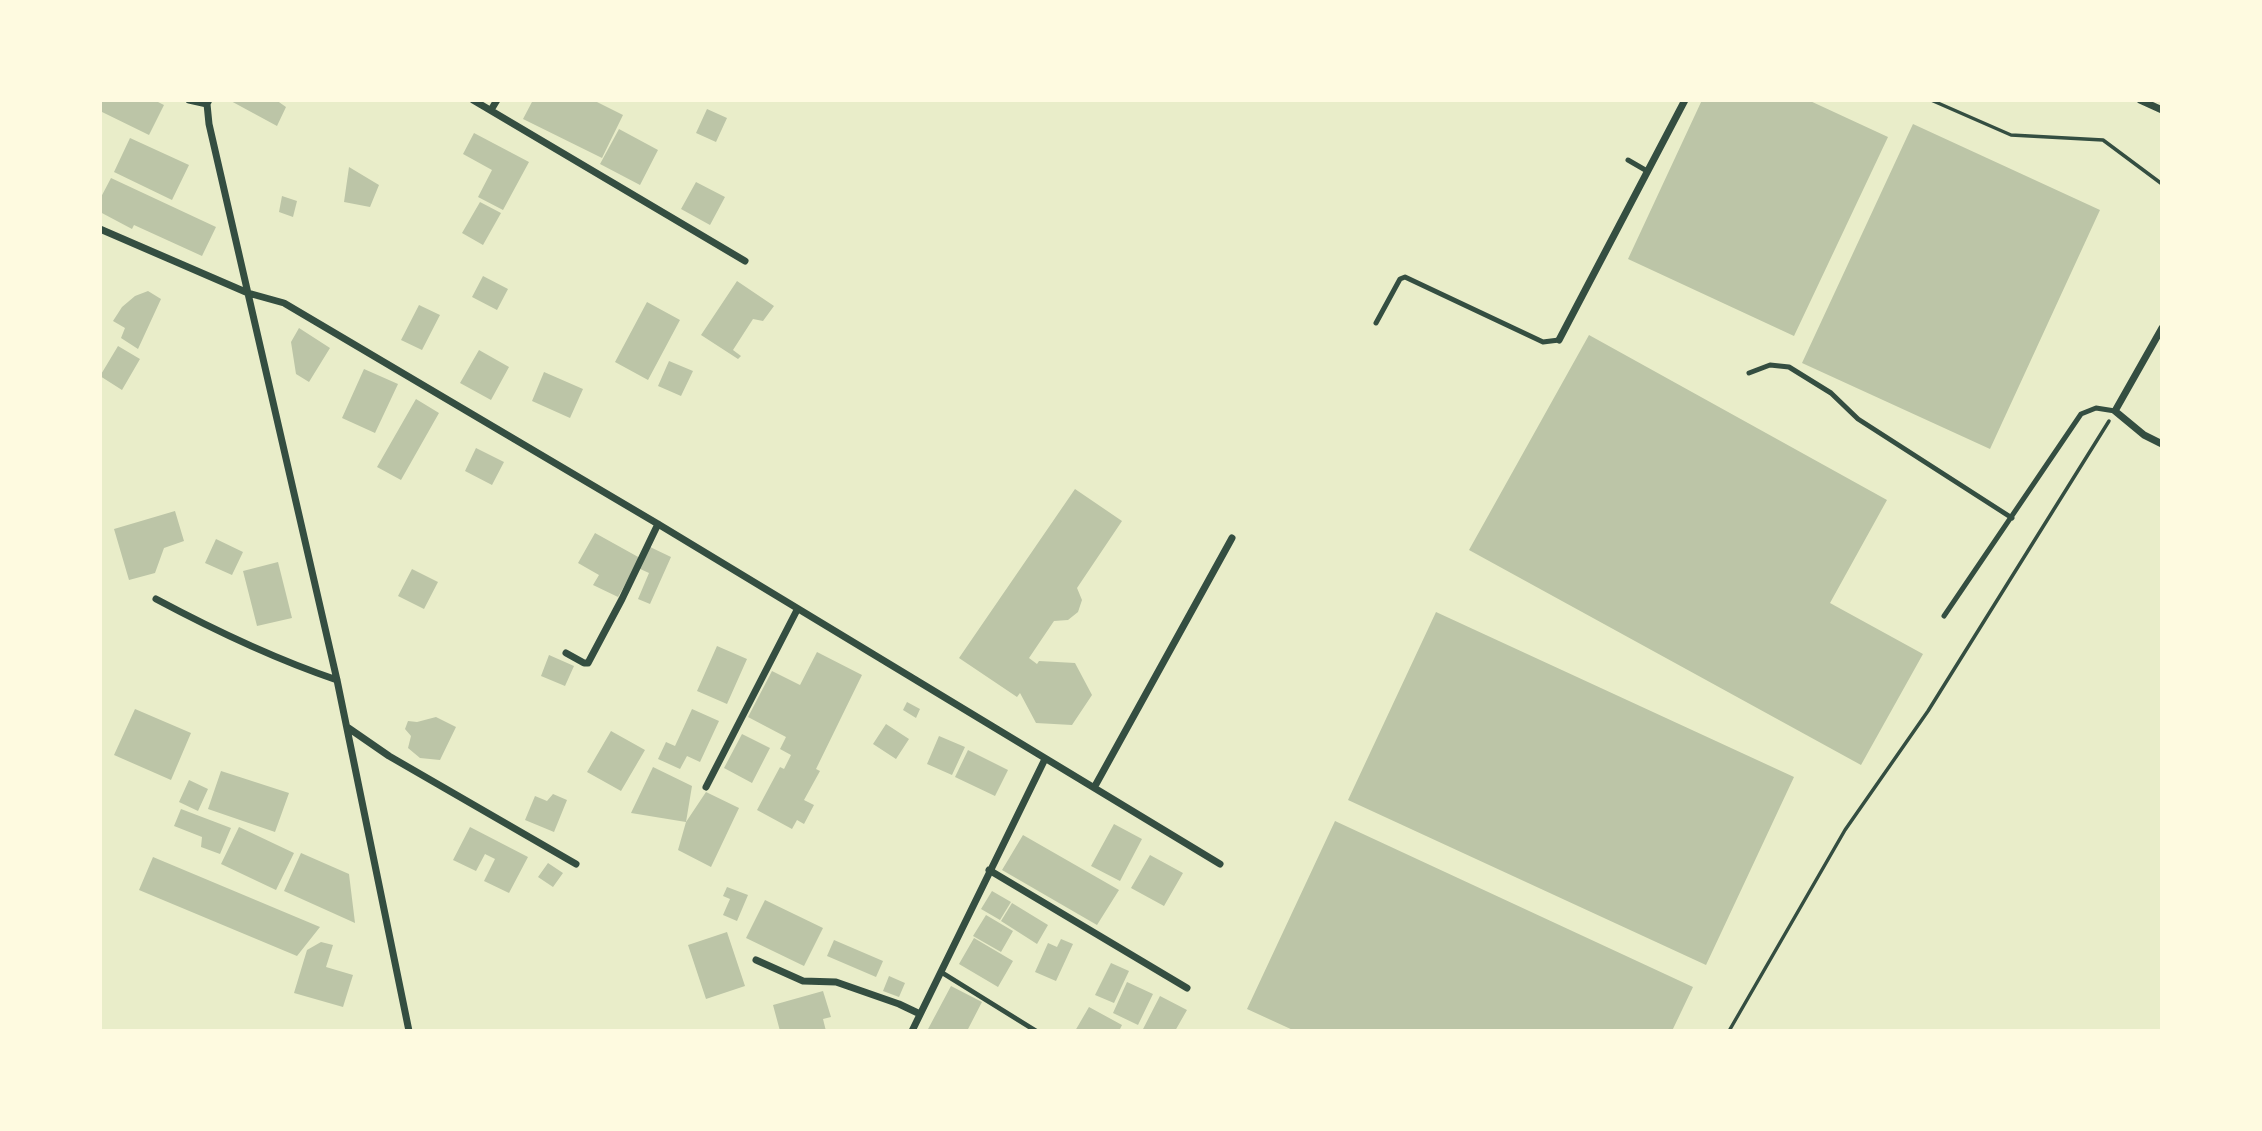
<!DOCTYPE html>
<style>
body{margin:0}
#map{position:relative;width:2262px;height:1131px;overflow:hidden;background:#e9edc9;font-family:"Times New Roman",serif}
canvas{display:block}
.frame{position:absolute;inset:0;border:102px solid #fefae0;pointer-events:none}
</style>
<div id="map">
<canvas width="2262" height="1131"></canvas>
<div class="frame"></div>
</div>
<script>
const g = document.querySelector('canvas').getContext('2d');
g.lineJoin = 'round';
function fill(path, color) {
  g.fillStyle = color;
  g.fill(path, 'evenodd');
}
function strokePath(path, color, width, dash) {
  g.strokeStyle = color;
  g.lineWidth = width;
  g.lineCap = dash ? 'butt' : 'round';
  g.setLineDash(dash || []);
  g.stroke(path);
}
fill(new Path2D(`
 M 100,100 L 154,100 L 164,105 L 149,135 L 100,111 Z
 M 229,100 L 276,100 L 286,107 L 277,126 Z
 M 533,100 L 593,100 L 623,115 L 602,158 L 523,119 Z
 M 1702,100 L 1808,100 L 1888,137 L 1794,336 L 1628,259 Z
 M 707,109 L 727,118 L 716,142 L 696,133 Z
 M 1913,124 L 2100,210 L 1990,449 L 1802,363 Z
 M 619,129 L 658,150 L 640,185 L 600,164 Z
 M 474,133 L 529,162 L 503,210 L 478,197 L 492,170 L 463,154 Z
 M 130,138 L 189,165 L 172,200 L 114,172 Z
 M 349,167 L 379,185 L 370,207 L 344,202 Z
 M 111,178 L 216,227 L 202,256 L 134,225 L 132,229 L 100,212 L 100,199 Z
 M 696,182 L 725,197 L 710,225 L 681,209 Z
 M 282,196 L 297,201 L 293,217 L 279,212 Z
 M 480,202 L 501,213 L 483,245 L 462,233 Z
 M 483,276 L 508,289 L 497,310 L 472,297 Z
 M 737,281 L 774,306 L 763,321 L 753,319 L 733,350 L 741,356 L 738,359 L 701,335 Z
 M 148,291 L 161,299 L 138,349 L 121,338 L 125,328 L 113,321 L 122,307 L 135,296 Z
 M 647,302 L 680,320 L 648,380 L 615,362 Z
 M 419,305 L 440,315 L 422,350 L 401,340 Z
 M 299,328 L 330,348 L 309,382 L 296,374 L 291,342 Z
 M 1589,335 L 1887,500 L 1830,603 L 1923,654 L 1861,765 L 1469,550 Z
 M 118,346 L 140,359 L 122,390 L 100,376 Z
 M 479,350 L 509,367 L 491,400 L 460,383 Z
 M 669,361 L 693,371 L 681,396 L 658,386 Z
 M 364,369 L 398,384 L 375,433 L 342,418 Z
 M 544,372 L 583,389 L 570,418 L 532,401 Z
 M 416,399 L 439,413 L 401,480 L 377,467 Z
 M 476,448 L 504,462 L 492,485 L 465,471 Z
 M 1075,489 L 1122,521 L 1077,588 L 1082,600 L 1078,612 L 1068,620 L 1054,621 L 1029,658 L 1037,664 L 1039,661 L 1075,663 L 1092,695 L 1072,725 L 1036,723 L 1020,693 L 1017,697 L 959,658 Z
 M 175,511 L 184,541 L 164,548 L 155,573 L 129,580 L 114,529 Z
 M 595,533 L 640,558 L 618,597 L 593,585 L 599,575 L 578,563 Z
 M 216,539 L 243,552 L 232,575 L 205,563 Z
 M 648,546 L 671,557 L 650,604 L 638,599 L 649,573 L 638,568 Z
 M 278,562 L 292,618 L 257,626 L 243,571 Z
 M 412,569 L 438,582 L 424,609 L 398,596 Z
 M 1436,612 L 1794,777 L 1706,965 L 1348,800 Z
 M 717,646 L 747,659 L 727,704 L 697,691 Z
 M 817,652 L 862,675 L 816,769 L 820,771 L 804,800 L 814,805 L 804,824 L 797,820 L 792,829 L 757,810 L 780,767 L 784,769 L 791,755 L 780,749 L 786,737 L 748,717 L 772,671 L 800,685 Z
 M 549,655 L 574,666 L 565,686 L 541,676 Z
 M 907,702 L 920,709 L 916,718 L 903,710 Z
 M 135,709 L 191,733 L 171,780 L 114,755 Z
 M 692,709 L 719,721 L 700,762 L 687,756 L 680,769 L 658,759 L 666,742 L 675,746 Z
 M 436,717 L 456,727 L 440,760 L 420,758 L 408,748 L 411,736 L 405,729 L 408,721 L 417,722 Z
 M 886,724 L 909,739 L 896,759 L 873,744 Z
 M 611,731 L 645,750 L 621,791 L 587,772 Z
 M 742,734 L 770,748 L 752,783 L 724,768 Z
 M 939,736 L 965,747 L 952,775 L 927,764 Z
 M 968,750 L 1008,770 L 995,796 L 955,777 Z
 M 653,767 L 692,786 L 686,822 L 706,792 L 739,808 L 711,867 L 678,850 L 686,822 L 631,813 Z
 M 221,771 L 289,793 L 275,832 L 208,809 Z
 M 189,780 L 208,789 L 198,811 L 179,802 Z
 M 553,794 L 567,800 L 554,832 L 525,820 L 535,796 L 547,801 Z
 M 181,809 L 231,828 L 220,854 L 201,847 L 202,837 L 174,826 Z
 M 1335,821 L 1693,987 L 1672,1031 L 1295,1031 L 1247,1009 Z
 M 1114,824 L 1142,839 L 1120,881 L 1091,866 Z
 M 239,827 L 294,853 L 276,890 L 221,864 Z
 M 470,827 L 528,857 L 509,893 L 484,881 L 495,859 L 485,854 L 476,871 L 453,860 Z
 M 1023,835 L 1119,890 L 1097,925 L 1002,870 Z
 M 301,853 L 349,874 L 355,923 L 284,891 Z
 M 1150,855 L 1183,873 L 1164,906 L 1131,888 Z
 M 153,857 L 320,927 L 297,956 L 139,890 Z
 M 548,863 L 563,873 L 553,887 L 538,877 Z
 M 727,887 L 748,895 L 737,921 L 723,915 L 730,899 L 723,896 Z
 M 992,891 L 1011,902 L 1000,920 L 981,909 Z
 M 765,900 L 823,928 L 804,966 L 746,938 Z
 M 1012,903 L 1048,925 L 1037,944 L 1001,921 Z
 M 986,915 L 1013,931 L 1001,952 L 973,936 Z
 M 727,932 L 745,986 L 706,999 L 688,945 Z
 M 974,938 L 1013,961 L 998,987 L 959,964 Z
 M 1061,939 L 1073,944 L 1056,981 L 1035,972 L 1048,943 L 1057,947 Z
 M 834,940 L 883,961 L 876,977 L 827,956 Z
 M 321,942 L 333,945 L 326,967 L 353,975 L 343,1007 L 294,993 L 307,950 Z
 M 1111,963 L 1129,971 L 1114,1003 L 1095,995 Z
 M 889,976 L 905,983 L 899,997 L 883,991 Z
 M 1127,982 L 1153,994 L 1138,1025 L 1113,1013 Z
 M 951,986 L 982,1002 L 967,1031 L 927,1031 Z
 M 823,991 L 831,1017 L 823,1019 L 826,1031 L 790,1031 L 789,1029 L 780,1031 L 773,1005 Z
 M 1160,996 L 1187,1010 L 1175,1031 L 1142,1031 Z
 M 1089,1007 L 1122,1025 L 1119,1031 L 1075,1031 Z`), '#bcc5a7');
strokePath(new Path2D(`
 M 1931,100 L 2011,135 L 2103,140 L 2162,184
 M 1729,1031 L 1845,830 L 1928,711 L 2109,421`), '#344e41', 3.5);
strokePath(new Path2D(`
 M 1628,160 L 1647,171
 M 1376,323 L 1400,279 L 1405,277 L 1543,342 L 1559,340
 M 1749,373 L 1770,365 L 1789,367 L 1831,393 L 1858,419 L 2012,518
 M 1944,616 L 2081,414 L 2096,408 L 2115,411
 M 941,972 L 1036,1031`), '#344e41', 5);
strokePath(new Path2D(`
 M 189,100 L 207,104
 M 209,100 L 207,104 L 209,124 L 337,680 L 409,1031
 M 473,100 L 745,261
 M 2140,100 L 2162,110
 M 491,110 L 497,100
 M 100,229 L 248,293 L 284,303 L 658,524 L 1220,864
 M 2162,328 L 2115,411 L 2144,435 L 2162,444
 M 1559,340 L 1685,100
 M 156,599 C 214,630 275,659 337,680
 M 566,653 L 584,663 L 588,663 L 622,599 L 658,524
 M 347,727 L 389,756 L 576,864
 M 1095,786 L 1232,538
 M 706,787 L 797,610
 M 989,870 L 1187,988
 M 756,960 L 803,981 L 836,982 L 899,1004 L 920,1014
 M 912,1031 L 1045,759`), '#344e41', 7);
</script>
